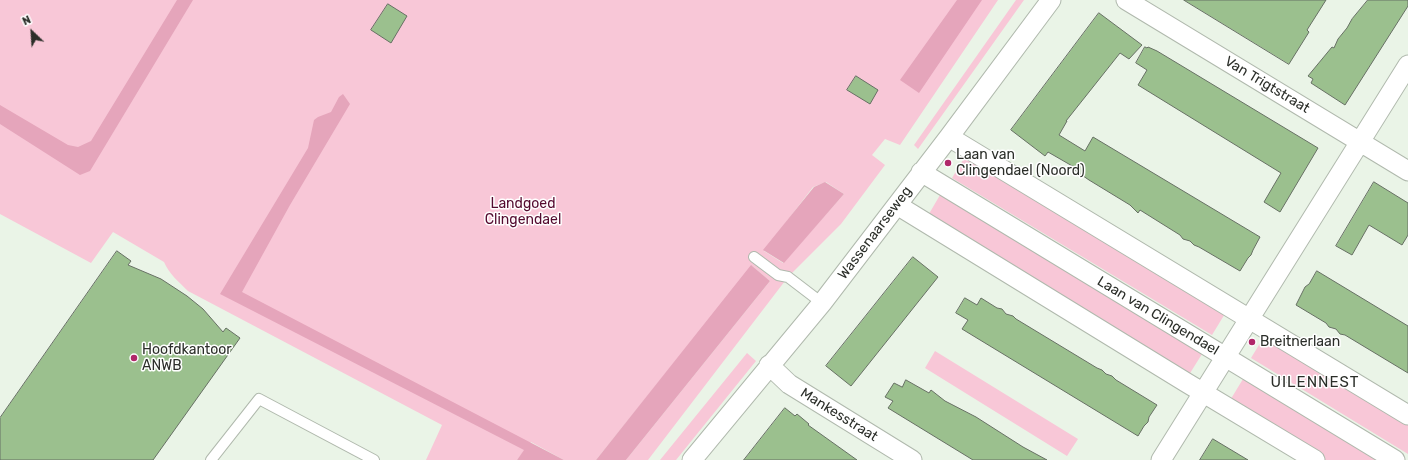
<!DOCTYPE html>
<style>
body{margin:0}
#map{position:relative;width:1408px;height:460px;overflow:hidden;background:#eaf4e7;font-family:Rubik,sans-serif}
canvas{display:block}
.north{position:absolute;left:12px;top:12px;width:40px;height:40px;-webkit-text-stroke:3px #fff;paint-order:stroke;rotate:335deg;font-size:11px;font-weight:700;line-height:16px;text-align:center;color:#2b2e29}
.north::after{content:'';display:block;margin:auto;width:14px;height:18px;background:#2b2e29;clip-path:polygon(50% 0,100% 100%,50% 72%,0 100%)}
</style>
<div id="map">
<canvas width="1408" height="460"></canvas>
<div class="north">N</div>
</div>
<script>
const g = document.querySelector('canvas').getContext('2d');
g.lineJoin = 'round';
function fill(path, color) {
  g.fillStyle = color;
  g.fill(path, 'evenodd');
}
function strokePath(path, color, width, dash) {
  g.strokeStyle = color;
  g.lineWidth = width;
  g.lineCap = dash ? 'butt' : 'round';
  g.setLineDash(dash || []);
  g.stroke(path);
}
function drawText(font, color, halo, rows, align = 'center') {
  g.font = font + ' Rubik,sans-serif';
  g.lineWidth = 3;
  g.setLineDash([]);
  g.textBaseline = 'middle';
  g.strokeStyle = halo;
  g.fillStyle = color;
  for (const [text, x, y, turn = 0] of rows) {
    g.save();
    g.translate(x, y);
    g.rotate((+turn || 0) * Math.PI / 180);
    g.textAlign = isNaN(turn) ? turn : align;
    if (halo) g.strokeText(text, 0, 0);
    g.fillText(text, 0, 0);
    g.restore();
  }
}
fill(new Path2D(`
 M 0,0 L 998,0 L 900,145 L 885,139 L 872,155 L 885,165 L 841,224 L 788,277 L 648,460 L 626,460 L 770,281 L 752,266 L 596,460 L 564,460 L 531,442 L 517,460 L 426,460 L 442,425 L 188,291 C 179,282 169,274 164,262 L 113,232 L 91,263 L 0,214 ZM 826,182 L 844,194 L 783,263 L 764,251 L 813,187 Z
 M 1016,0 L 1024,0 L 918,149 L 914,145 Z
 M 966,155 L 1226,312 L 1212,335 L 952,178 Z
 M 940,195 L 1202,354 L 1187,378 L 926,219 Z
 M 1265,335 L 1408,422 L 1408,454 L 1251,358 Z
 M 935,351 L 1078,439 L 1067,456 L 925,368 Z
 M 747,353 L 756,361 L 676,460 L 660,460 Z
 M 1243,379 L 1377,460 L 1325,460 L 1229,402 Z`), '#f8c7d7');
fill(new Path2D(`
 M 177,0 L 193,0 L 90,171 L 80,175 L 0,124 L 0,105 L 68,145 L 78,147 L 91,141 Z
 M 957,0 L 982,0 L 919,93 L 900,80 Z
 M 343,94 L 350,104 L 290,205 L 242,292 L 564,460 L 517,460 L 524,450 L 220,294 L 308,148 L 314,120 L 318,117 L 331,112 L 339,97 Z
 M 825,182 L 844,194 L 784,263 L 763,250 L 814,187 Z
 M 751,265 L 770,281 L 626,460 L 596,460 Z`), '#e5a5bb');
const building = new Path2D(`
 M 1184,0 L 1326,0 L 1307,30 L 1309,32 L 1289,64 Z
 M 1368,0 L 1408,0 L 1408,6 L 1345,105 L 1311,83 L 1313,79 L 1308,76 L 1332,47 L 1334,48 L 1338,39 L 1347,28 L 1352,19 Z
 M 388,4 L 407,16 L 391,43 L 371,30 Z
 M 1099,13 L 1142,45 L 1129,59 L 1120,53 L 1066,121 L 1067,121 L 1059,135 L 1085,151 L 1093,137 L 1260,237 L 1253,250 L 1251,255 L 1248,258 L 1240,271 L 1199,247 L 1194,245 L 1190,241 L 1183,239 L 1180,235 L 1140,210 L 1138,213 L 1130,205 L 1089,180 L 1073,169 L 1074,167 L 1048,152 L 1045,156 L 1011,130 Z
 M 1145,47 L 1147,48 L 1148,47 L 1157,51 L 1318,148 L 1280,212 L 1264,202 L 1281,173 L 1138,85 L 1147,70 L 1136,63 Z
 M 856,76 L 878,90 L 870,104 L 847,90 Z
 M 1374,182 L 1408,203 L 1408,235 L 1402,245 L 1369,225 L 1352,255 L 1336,246 Z
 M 117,251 L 131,261 L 128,265 L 161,279 L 187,296 L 203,309 L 223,332 L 226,328 L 240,338 L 153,460 L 0,460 L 0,418 Z
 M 913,257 L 938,277 L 851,386 L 826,366 Z
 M 1317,271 L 1408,326 L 1408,373 L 1345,335 L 1340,334 L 1336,329 L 1329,327 L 1326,323 L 1296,305 L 1305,287 L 1309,284 Z
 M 965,298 L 977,305 L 981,298 L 997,308 L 1002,309 L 1006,314 L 1013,316 L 1016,319 L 1097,368 L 1102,370 L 1106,374 L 1112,376 L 1116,380 L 1157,405 L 1149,417 L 1148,422 L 1144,426 L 1138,436 L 962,329 L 968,320 L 956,313 Z
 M 906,380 L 929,393 L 931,390 L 945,401 L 976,417 L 1023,447 L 1047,460 L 973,460 L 888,408 L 893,401 L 885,397 L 894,383 L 902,387 Z
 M 785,408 L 795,416 L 797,414 L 809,424 L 808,425 L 857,460 L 744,460 Z
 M 1213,439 L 1248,460 L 1200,460 Z`);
fill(building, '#9bc08e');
strokePath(building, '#677064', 1);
const lane = new Path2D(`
 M 754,257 L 778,275 L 788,277 L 822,303
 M 211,460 L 259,399 L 374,460`);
const street = new Path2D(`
 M 1126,0 L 1408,171
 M 949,137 L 1408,415
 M 921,172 L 1395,460
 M 897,205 L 1187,383 L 1315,460
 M 769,365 L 789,384 L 912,460
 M 692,460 L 822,303 L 949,137 L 1051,0
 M 1161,460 L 1408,65`);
strokePath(lane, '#b0b9ad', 12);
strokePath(street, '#b0b9ad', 21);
strokePath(lane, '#fff', 10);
strokePath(street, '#fff', 19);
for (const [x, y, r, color] of [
 [948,163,4,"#b02769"],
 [1252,342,4,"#b02769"],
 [134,358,4,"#b02769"]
]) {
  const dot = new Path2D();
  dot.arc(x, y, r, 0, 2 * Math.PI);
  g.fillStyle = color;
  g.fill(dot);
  strokePath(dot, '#fff', 1.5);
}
drawText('14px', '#2b2e29', '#fff', [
 ["Van Trigtstraat",1267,85,31],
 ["Wassenaarseweg",875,233,-53],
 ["Laan van Clingendael",1158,316,31],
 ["Mankesstraat",839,415,32]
]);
drawText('14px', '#2b2e29', '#fff', [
 ["Laan van",956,155],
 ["Clingendael (Noord)",956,171],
 ["Breitnerlaan",1260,342],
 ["Hoofdkantoor",142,350],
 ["ANWB",142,366]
], 'left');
drawText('14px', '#540a2f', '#fff', [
 ["Landgoed",523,204],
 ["Clingendael",523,220]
]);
g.letterSpacing = '1px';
drawText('15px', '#2b2e29', '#fff', [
 ["UILENNEST",1315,383]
]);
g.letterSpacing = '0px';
</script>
